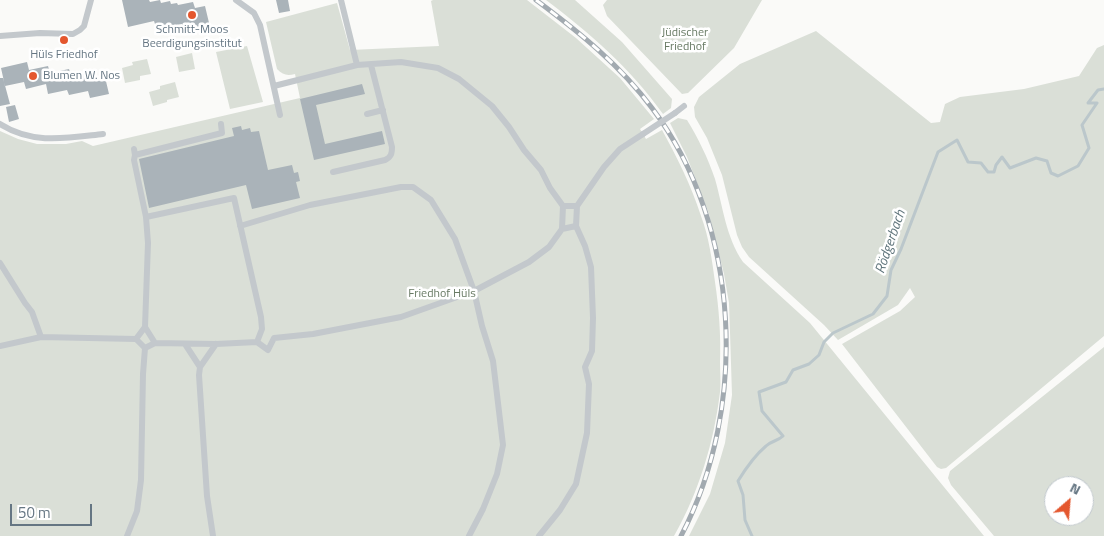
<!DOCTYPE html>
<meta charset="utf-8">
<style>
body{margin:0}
#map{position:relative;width:1104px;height:536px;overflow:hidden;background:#fafaf8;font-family:"Titillium Web",sans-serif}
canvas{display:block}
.north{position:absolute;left:1044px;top:476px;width:50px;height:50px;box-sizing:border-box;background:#fff;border:1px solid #c1c8cd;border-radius:50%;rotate:27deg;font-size:14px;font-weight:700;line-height:20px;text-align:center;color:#657683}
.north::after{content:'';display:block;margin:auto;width:18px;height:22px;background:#e4572e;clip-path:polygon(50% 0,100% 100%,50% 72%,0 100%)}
.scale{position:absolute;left:10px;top:504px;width:82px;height:22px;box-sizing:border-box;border:2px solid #657683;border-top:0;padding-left:6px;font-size:15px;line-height:18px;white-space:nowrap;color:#657683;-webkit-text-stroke:4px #fff;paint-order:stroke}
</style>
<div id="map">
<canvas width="1104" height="536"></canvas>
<div class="north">N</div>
<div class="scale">50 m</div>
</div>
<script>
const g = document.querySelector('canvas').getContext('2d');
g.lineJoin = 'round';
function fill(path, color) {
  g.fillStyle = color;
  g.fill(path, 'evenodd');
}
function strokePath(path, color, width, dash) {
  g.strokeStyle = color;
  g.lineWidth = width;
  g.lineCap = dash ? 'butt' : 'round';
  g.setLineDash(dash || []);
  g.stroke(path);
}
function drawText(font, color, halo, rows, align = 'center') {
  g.font = font + ' "Titillium Web",sans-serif';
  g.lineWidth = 5;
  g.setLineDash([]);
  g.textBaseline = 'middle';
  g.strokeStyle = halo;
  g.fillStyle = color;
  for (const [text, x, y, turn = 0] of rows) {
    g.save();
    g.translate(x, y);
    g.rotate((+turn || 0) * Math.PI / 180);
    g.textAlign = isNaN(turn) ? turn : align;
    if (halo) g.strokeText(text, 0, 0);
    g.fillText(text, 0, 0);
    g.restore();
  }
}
fill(new Path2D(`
 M 433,0 L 527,0 L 576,38 L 620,78 L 654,119 L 640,129 L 646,139 L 662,130 C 677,157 691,185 701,216 C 709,237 712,260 715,282 C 719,309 721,335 720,362 C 720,372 721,382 720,392 C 714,442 699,492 674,536 L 0,536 L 0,131 L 18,139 L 37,144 L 66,144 L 82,141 L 93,146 L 300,98 L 295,74 C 287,76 283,75 277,69 L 266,22 L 337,3 L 350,50 L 439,46 L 431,1 Z
 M 546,0 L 575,0 L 622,42 L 672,99 L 671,108 L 663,114 C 631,69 590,33 546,0 Z
 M 607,0 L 762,0 L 734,48 L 688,93 L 682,94 L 607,16 L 603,5 Z
 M 816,31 L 931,123 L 940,122 L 945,104 L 960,97 L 1024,89 L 1079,76 L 1097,48 L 1104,45 L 1104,336 L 946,468 L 941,469 L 937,467 L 842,344 L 900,311 L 915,297 L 910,288 L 898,305 L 838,340 L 824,325 L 749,257 L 742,247 L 737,235 L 722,175 L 707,138 L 695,117 L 694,107 L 699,97 L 740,64 Z
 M 247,46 L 263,102 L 230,109 L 216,52 Z
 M 192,53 L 195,69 L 179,72 L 176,57 Z
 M 147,59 L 151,74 L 140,76 L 140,80 L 125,83 L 122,68 L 133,65 L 132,62 Z
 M 175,82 L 179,97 L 167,100 L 167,102 L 153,106 L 149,92 L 160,89 L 160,86 Z
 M 678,118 L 687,120 C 698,138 708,158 715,179 C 723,207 726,237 743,262 L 810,323 L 984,536 L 689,536 L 710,494 L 725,443 L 732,395 L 730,332 L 729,303 L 724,274 L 709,214 L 687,157 L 670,123 Z
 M 1104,347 L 1104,536 L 994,536 L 951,485 L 948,478 L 950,471 ZM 1054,486 L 1084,486 L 1084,516 L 1054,516 Z`), '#dadfd7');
strokePath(new Path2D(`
 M 752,536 L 745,520 L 743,495 L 738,481 C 746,468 754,456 766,446 C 771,441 778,441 783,436 L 762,411 L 759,392 L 786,382 L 793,370 L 809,364 L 819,355 L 824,342 L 833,333 L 873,314 L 887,296 L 891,270 L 901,249 L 938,152 L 957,140 L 968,162 L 981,163 L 988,172 L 994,172 L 996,165 L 1002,157 L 1010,168 L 1036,158 L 1047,161 L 1051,173 L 1058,176 L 1078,166 L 1089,148 L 1082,125 L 1097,103 L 1088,103 L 1098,90 L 1104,89`), '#bbc7cb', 3);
fill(new Path2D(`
 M 122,0 L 149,0 L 150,2 L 160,0 L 161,3 L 170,1 L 171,4 L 177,3 L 178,5 L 193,2 L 195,8 L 205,6 L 210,27 L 184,33 L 182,24 L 157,30 L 154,21 L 128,27 Z
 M 276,0 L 288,0 L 290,11 L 279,13 Z
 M 27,62 L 29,70 L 48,66 L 50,73 L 69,69 L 71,76 L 90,72 L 92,80 L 105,77 L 109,94 L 90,98 L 88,91 L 69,95 L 67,90 L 48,94 L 46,84 L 26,89 L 24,82 L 5,86 L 1,68 Z
 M 0,78 L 3,78 L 10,104 L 0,106 Z
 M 362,84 L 365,94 L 316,105 L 325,144 L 382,131 L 385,144 L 314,160 L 300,99 Z
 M 15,105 L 19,119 L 9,122 L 6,107 Z
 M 241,126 L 242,130 L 250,128 L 251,132 L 259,131 L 268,170 L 292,165 L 294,173 L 298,172 L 300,181 L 296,182 L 300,198 L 252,209 L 246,185 L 149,208 L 139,159 L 234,136 L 232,128 Z`), '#aab3b9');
strokePath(new Path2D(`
 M 236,0 L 254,13 L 260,25 L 280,115
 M 341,0 L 357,65
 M 0,36 L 40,33 L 73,34 L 80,30 L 84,26 L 91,0
 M 675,113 L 684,106
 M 367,114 L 383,110
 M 0,124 C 33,145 67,138 103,134
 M 134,149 L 135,155 L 134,160 L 146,217 L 148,243 L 145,327
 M 135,155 L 222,133 L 221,124
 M 333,172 L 385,160 C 391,157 392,154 392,147 L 371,65
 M 563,206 L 577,206
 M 146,217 L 234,198 L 261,317 L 262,329 L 257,342
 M 240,226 L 310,205 L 401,187 L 413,187 L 431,200 L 455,239 L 474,291 L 482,326 L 493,361 L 503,445 L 497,474 L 483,509 L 469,536
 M 562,229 L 576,226 L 577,206 L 604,167 L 620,149 L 643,134
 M 0,263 L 25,303 L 32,312 L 41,337
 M 136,339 L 145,327 L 155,343
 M 185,344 L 200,367
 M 0,346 L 41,337 L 136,339 L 145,348 L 155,343 L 216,344 L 257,342 L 268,350 L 274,338 L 313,334 L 401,317 L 474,291 L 529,262 L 549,247 L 562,229 L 563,206 L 550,188 L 541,170 L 524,150 L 509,127 L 492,106 L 459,79 L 438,68 L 401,62 L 357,65 L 274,86
 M 127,536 L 137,511 L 141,480 L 143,374 L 145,348
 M 213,536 L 207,496 L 199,375 L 200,367 L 216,344
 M 539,536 L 560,510 L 576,484 L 587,433 L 589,384 L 585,367 L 592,351 L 593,318 L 591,267 L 585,246 L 576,226`), '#c3c8cc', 6);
const rail = new Path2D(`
 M 536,0 C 579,32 620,65 652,108 C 741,226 749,407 681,536`);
strokePath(rail, '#a2aab0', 5);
strokePath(rail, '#fff', 3, [9]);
strokePath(new Path2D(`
 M 643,134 L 675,113`), '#c3c8cc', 6);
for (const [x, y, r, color] of [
 [192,15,5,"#e4572e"],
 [64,40,5,"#e4572e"],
 [33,76,5,"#e4572e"]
]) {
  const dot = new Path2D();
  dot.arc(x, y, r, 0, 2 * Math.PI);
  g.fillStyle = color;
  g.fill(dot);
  strokePath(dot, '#fff', 2);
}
drawText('12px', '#657683', '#fff', [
 ["Schmitt-Moos",192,30],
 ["Beerdigungsinstitut",192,44],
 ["Hüls Friedhof",64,55],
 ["Blumen W. Nos",43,76,"left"]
]);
drawText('12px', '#687a64', '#fff', [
 ["Jüdischer",685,33],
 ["Friedhof",685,47],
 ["Friedhof Hüls",442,294]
]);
drawText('italic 14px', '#60757c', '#fff', [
 ["Rödgerbach",891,242,-71]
]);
</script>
